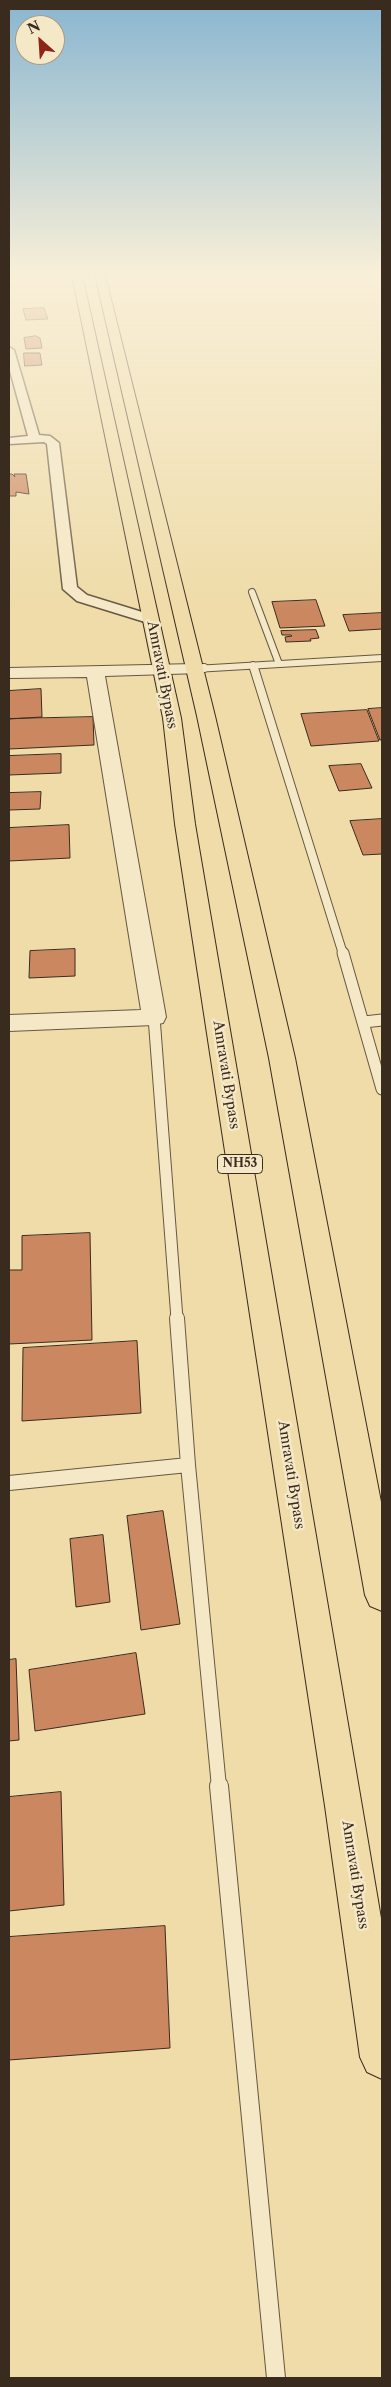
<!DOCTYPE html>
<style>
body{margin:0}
#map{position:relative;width:391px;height:2387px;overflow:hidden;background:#efdca9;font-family:"Libre Caslon Text",serif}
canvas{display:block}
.frame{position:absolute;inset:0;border:10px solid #3a2b1f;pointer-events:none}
.north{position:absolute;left:15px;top:15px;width:50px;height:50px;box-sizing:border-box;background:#f5e8c7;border:1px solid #aa9c84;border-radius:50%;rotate:334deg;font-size:14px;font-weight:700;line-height:20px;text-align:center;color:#3a2b1f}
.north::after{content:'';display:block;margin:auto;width:18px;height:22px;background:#8f2418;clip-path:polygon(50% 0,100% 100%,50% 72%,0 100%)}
</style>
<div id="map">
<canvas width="391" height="2387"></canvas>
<div class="frame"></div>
<div class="north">N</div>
</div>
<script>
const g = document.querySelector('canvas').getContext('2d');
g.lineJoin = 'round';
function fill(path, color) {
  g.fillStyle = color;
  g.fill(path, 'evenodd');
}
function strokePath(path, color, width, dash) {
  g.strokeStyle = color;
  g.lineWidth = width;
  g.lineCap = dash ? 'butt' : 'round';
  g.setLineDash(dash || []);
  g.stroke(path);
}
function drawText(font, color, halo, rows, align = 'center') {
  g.font = font + ' "Libre Caslon Text",serif';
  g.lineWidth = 5;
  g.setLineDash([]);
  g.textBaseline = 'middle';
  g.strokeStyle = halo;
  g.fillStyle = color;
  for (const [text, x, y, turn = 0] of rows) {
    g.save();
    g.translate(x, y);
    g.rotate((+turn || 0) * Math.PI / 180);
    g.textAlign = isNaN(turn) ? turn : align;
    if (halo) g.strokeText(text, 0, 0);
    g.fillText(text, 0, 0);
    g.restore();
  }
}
const building = new Path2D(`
 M 44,308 L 48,319 L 26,320 L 23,309 Z
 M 36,336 L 40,338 L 42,348 L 26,349 L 24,338 Z
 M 24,353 L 40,353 L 42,365 L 25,366 Z
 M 9,474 L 12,474 L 15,477 L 14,474 L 26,474 L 29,494 L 16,492 L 16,496 L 9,496 Z
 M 316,600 L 325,626 L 280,628 L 272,602 Z
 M 382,613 L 382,629 L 349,631 L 343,615 Z
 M 316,630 L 319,638 L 310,639 L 311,641 L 286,642 L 285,637 L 292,636 L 291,635 L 282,635 L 281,631 Z
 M 41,689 L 42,717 L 9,719 L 9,691 Z
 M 382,708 L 382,740 L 380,740 L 368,709 Z
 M 367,710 L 379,741 L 311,746 L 301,714 Z
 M 93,717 L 94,745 L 9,749 L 9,719 Z
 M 61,754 L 61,773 L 9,775 L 9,756 Z
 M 361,764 L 372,788 L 339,791 L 329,766 Z
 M 41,792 L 40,809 L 9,810 L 9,793 Z
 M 382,819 L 382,854 L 363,855 L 350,821 Z
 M 69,825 L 70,858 L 9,861 L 9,828 Z
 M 75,949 L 75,976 L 29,978 L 30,951 Z
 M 90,1233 L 92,1340 L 9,1344 L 9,1270 L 22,1270 L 22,1236 Z
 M 137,1341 L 141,1413 L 22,1421 L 23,1348 Z
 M 163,1511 L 180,1624 L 141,1630 L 127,1516 Z
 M 103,1535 L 110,1602 L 76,1607 L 70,1539 Z
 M 136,1653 L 145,1714 L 35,1731 L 29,1670 Z
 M 16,1659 L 19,1740 L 9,1741 L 9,1660 Z
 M 61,1792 L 64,1905 L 9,1911 L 9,1797 Z
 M 165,1926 L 170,2048 L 9,2060 L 9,1937 Z`);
fill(building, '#cb8860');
strokePath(building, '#3a2b1f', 1);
const serviceFar4 = new Path2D(`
 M 252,592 L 279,664
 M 253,665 L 254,670
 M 195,669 L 382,658`);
const serviceFar3 = new Path2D(`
 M 254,668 L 343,954
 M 195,669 L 204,668`);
const serviceFar2 = new Path2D(`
 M 343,953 L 382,1089
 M 154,1017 L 177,1319
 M 364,1022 L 382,1020`);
const serviceFar1 = new Path2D(`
 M 177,1318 L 188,1465 L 219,1787
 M 9,1483 L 188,1465`);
const service = new Path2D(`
 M 219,1786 L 276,2378`);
const minor = new Path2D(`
 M 9,347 L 14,350 L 39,435 L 50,436 L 59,443 L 77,587 L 87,595 L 155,616 L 157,619 L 155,622 L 145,622 L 77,601 L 63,589 L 47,444 L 44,442 L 9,444 L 9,438 L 28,436 L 9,367 Z`);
const tertiary = new Path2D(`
 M 195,664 L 201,665 L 204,669 L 201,673 L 105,676 L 166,1017 L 163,1023 L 154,1025 L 9,1031 L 9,1015 L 141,1010 L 87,677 L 9,678 L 9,668 Z`);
const trunk = new Path2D(`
 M 72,275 L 82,275 L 181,718 L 195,824 L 382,1924 L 382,2079 L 367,2072 L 360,2057 L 325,1806 L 175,824 L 163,718 Z
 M 95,275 L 105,275 L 215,716 L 295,1058 L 382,1507 L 382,1611 L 370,1606 L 365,1595 L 269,1058 L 197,716 Z`);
strokePath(serviceFar4, '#675742', 8);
strokePath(serviceFar3, '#675742', 10);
strokePath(serviceFar2, '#675742', 13);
strokePath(serviceFar1, '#675742', 16);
strokePath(service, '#675742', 20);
strokePath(minor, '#675742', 3);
strokePath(tertiary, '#675742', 2);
strokePath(trunk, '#3a2b1f', 2);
strokePath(serviceFar4, '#f5e8c7', 6);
strokePath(serviceFar3, '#f5e8c7', 8);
strokePath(serviceFar2, '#f5e8c7', 11);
strokePath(serviceFar1, '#f5e8c7', 14);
strokePath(service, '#f5e8c7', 18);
fill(minor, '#f5e8c7');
fill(tertiary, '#f5e8c7');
fill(trunk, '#efdca9');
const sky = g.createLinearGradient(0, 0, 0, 609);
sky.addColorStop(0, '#89b6d1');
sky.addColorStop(0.45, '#f8efd8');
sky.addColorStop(1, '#f8efd800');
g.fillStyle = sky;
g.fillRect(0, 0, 391, 609);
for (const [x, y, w] of [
 [240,1164,45]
]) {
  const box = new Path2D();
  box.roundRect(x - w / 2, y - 9.5, w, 19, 4);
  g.fillStyle = '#f5e8c7';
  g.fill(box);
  strokePath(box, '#3a2b1f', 1);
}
drawText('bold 12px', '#3a2b1f', null, [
 ["NH53",240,1164]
]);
drawText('14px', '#3a2b1f', '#f5e8c7', [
 ["Amravati Bypass",162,675,79],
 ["Amravati Bypass",226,1075,81],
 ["Amravati Bypass",291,1475,81],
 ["Amravati Bypass",355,1875,81]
]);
</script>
